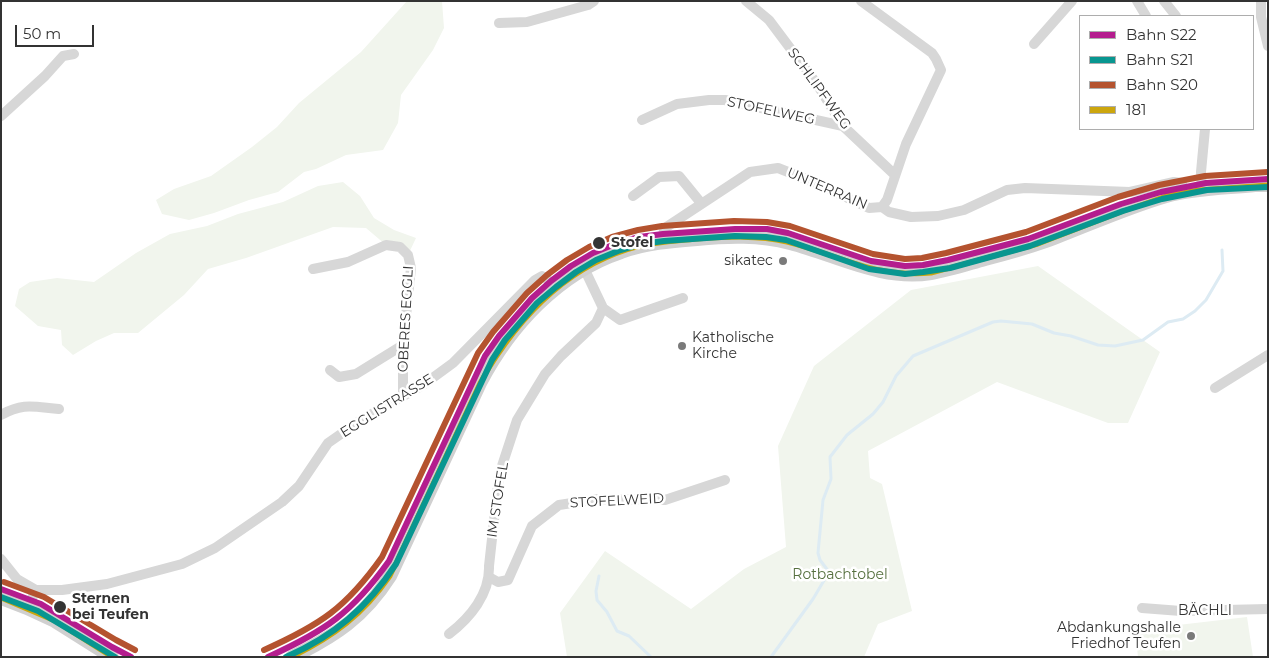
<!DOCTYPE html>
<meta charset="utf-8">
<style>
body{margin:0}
#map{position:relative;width:1269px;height:658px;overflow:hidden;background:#fff;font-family:Montserrat,sans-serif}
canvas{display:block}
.frame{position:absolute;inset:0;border:2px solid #333;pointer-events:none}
.legend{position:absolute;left:1079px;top:15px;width:175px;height:115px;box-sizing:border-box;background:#fff;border:1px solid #adadad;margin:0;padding:6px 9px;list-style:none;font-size:15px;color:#333}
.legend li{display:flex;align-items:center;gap:10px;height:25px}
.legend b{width:25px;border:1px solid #adadad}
.scale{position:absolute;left:15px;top:25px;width:79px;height:22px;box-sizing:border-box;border:2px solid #333;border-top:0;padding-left:6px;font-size:15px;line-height:18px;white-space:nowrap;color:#333;-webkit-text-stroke:4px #fff;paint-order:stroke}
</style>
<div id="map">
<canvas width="1269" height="658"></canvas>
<div class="frame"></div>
<ul class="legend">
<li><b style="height:6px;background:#b41d8e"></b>Bahn S22</li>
<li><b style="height:6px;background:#089690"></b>Bahn S21</li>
<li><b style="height:6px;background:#b4532f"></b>Bahn S20</li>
<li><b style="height:6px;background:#cca60d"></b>181</li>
</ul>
<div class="scale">50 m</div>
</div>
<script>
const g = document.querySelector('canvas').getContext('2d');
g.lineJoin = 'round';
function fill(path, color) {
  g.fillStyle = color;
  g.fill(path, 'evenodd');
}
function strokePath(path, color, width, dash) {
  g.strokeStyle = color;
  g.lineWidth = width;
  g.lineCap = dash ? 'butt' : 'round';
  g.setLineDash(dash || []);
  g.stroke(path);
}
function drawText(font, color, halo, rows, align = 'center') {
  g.font = font + ' Montserrat,sans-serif';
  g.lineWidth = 5;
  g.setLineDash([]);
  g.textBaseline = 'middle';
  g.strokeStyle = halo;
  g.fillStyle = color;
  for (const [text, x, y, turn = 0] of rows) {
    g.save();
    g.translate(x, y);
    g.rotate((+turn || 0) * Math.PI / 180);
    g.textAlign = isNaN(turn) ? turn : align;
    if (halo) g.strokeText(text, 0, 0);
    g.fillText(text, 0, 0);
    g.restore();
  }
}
fill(new Path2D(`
 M 407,1 L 442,1 L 444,28 L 433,50 L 401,95 L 398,123 L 383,150 L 346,155 L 316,169 L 304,172 L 278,192 L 249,200 L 214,213 L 189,220 L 162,214 L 156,200 L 174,189 L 211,176 L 252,147 L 277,127 L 299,103 L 361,52 Z
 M 343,182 L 360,196 L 374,218 L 394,230 L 416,238 L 408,255 L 386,245 L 366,228 L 333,227 L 246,258 L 208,269 L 184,295 L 138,333 L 114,333 L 96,341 L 73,355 L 62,345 L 61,330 L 38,326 L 15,306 L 19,289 L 30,282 L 57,278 L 94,282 L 136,253 L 170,234 L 207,226 L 238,214 L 283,202 L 318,186 Z
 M 1038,266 L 1160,352 L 1128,423 L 1108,423 L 997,382 L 868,451 L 870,478 L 882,484 L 912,611 L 878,624 L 864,657 L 567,657 L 560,613 L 605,551 L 691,609 L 744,569 L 786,547 L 778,446 L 814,366 L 911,290 Z
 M 1247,617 L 1253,657 L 1138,657 L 1135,630 Z`), '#f1f5ed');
strokePath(new Path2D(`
 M 599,576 L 596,591 L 597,600 L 607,612 L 617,631 L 629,636 L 651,657
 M 771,657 L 813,599 L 829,572 L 820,560 L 818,553 L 823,500 L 831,479 L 830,457 L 847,435 L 873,414 L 883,402 L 896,376 L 913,356 L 993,322 L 1001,321 L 1032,324 L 1054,333 L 1071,336 L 1098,345 L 1115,346 L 1143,340 L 1168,322 L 1183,319 L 1195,311 L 1206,300 L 1223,271 L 1222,250`), '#ddebf3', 3);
strokePath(new Path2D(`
 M 746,1 L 769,20 L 817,84 L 843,126 L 895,175
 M 861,1 L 932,53 L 936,59 L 941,70 L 906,144 L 887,200 L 882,207
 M 1137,1 L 1146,16
 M 1164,1 L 1176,16
 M 1261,1 L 1261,17 L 1268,46
 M 499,23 L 527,22 L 588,5 L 594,1
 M 1034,44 L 1072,1
 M 1,116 L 45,76 L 63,56 L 74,54
 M 642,120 L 677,104 L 709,100 L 725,100 L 843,126
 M 1202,191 L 1201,172 L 1205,129
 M 633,196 L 659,177 L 679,176 L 701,203
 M 664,242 L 663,234 L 665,228 L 750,172 L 778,168 L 816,183 L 869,208 L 882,207 L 889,212 L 911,217 L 938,216 L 964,210 L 1007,190 L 1025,188 L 1130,192 L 1174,182 L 1182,183 L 1184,193
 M 313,269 L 348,262 L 386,245 L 400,247 L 408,255 L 411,268 L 403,345 L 403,396
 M 603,308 L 620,320 L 683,298
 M 330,370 L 339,377 L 356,374 L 403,345
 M 1215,388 L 1268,355
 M 1,415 C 23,402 35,407 59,409
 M 1,559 L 17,579 L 36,590
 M 489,577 L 498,582 L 508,580 L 532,526 L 559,505 L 598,499 L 665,500 L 725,480
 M 36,590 L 62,590 L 107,584 L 182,564 L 215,548 L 282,502 L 299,486 L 328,443 L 361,420 L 423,385 L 453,363 L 535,280 L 542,276 L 547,279 L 555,288
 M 27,608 L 36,590
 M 1142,608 L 1181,611 L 1268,609
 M 449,634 C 470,618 490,594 489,566 L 499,475 L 517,420 L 545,374 L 561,356 L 596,323 L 603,308 L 584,268`), '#d7d7d7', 10);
strokePath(new Path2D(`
 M 1,598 L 27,608 L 55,621 L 112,657
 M 292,657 C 335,636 364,617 390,576 L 480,383 C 510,326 558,273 621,252 C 645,243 671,241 697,239 C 728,236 759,235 790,243 C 837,255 881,281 931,273 C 949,270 967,264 985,259 C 1005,254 1026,248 1046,241 C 1086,226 1125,208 1166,196 C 1195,188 1226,188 1255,185 L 1268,185`), '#d0d0d0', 14);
strokePath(new Path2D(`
 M 1,598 L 55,621 L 112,657
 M 292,657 C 334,636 363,615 390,576 L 480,383 C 516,320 567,264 640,246 C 658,242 678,241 696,239 C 727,237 757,235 787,242 C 840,255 874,278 931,273 L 1038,244 L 1121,212 L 1166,196 L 1199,190 L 1268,185`), '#cca60d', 5);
strokePath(new Path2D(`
 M 1,589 L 41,604 L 112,647 L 131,657
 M 268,657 C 325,631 352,613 389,561 L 485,356 L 499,336 L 532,298 L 551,281 L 571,266 L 593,253 L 615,244 L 639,237 L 663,234 L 735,229 L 767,229 L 788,233 L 871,261 L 905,266 L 923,265 L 948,260 L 1028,239 L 1121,204 L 1161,192 L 1206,183 L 1268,179`), '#b41d8e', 6);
strokePath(new Path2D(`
 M 1,597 L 38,611 L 115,657
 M 286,657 C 334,636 367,608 396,564 L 492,360 L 505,340 L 537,303 L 556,287 L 576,272 L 596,260 L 618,251 L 641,244 L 664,241 L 735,236 L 766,237 L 786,240 L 869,269 L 905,274 L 923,272 L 950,268 L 1030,246 L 1123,211 L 1162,199 L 1207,190 L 1268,187`), '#089690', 6);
strokePath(new Path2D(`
 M 4,582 L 44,597 L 116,640 L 135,650
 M 264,650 C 320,625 346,608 382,557 L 478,353 L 493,332 L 527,293 L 547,275 L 567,260 L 589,247 L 612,237 L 638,230 L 662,226 L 734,221 L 767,222 L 790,226 L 873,254 L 905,259 L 922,258 L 946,253 L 1026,232 L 1118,197 L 1159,185 L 1205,176 L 1268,172`), '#b4532f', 6);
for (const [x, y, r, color] of [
 [599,243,7,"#333"],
 [783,261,5,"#7a7a7a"],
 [682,346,5,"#7a7a7a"],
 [60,607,7,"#333"],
 [1191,636,5,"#7a7a7a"]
]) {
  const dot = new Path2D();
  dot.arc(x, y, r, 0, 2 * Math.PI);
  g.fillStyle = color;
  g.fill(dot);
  strokePath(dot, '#fff', 2);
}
drawText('14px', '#333', '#fff', [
 ["SCHLIPFWEG",819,89,54],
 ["STOFELWEG",771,111,12],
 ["UNTERRAIN",827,189,23],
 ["OBERES EGGLI",406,319,-87],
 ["EGGLISTRASSE",387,406,-32],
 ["IM STOFEL",498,500,-81],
 ["STOFELWEID",617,501,-3],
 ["BÄCHLI",1205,611]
]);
drawText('bold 14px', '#333', '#fff', [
 ["Stofel",611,243],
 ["Sternen",72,599],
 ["bei Teufen",72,615]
], 'left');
drawText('14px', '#333', '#fff', [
 ["sikatec",773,261],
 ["Katholische",692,338,"left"],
 ["Kirche",692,354,"left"],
 ["Abdankungshalle",1181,628],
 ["Friedhof Teufen",1181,644]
], 'right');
drawText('14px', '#56703f', '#fff', [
 ["Rotbachtobel",840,575]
]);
</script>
